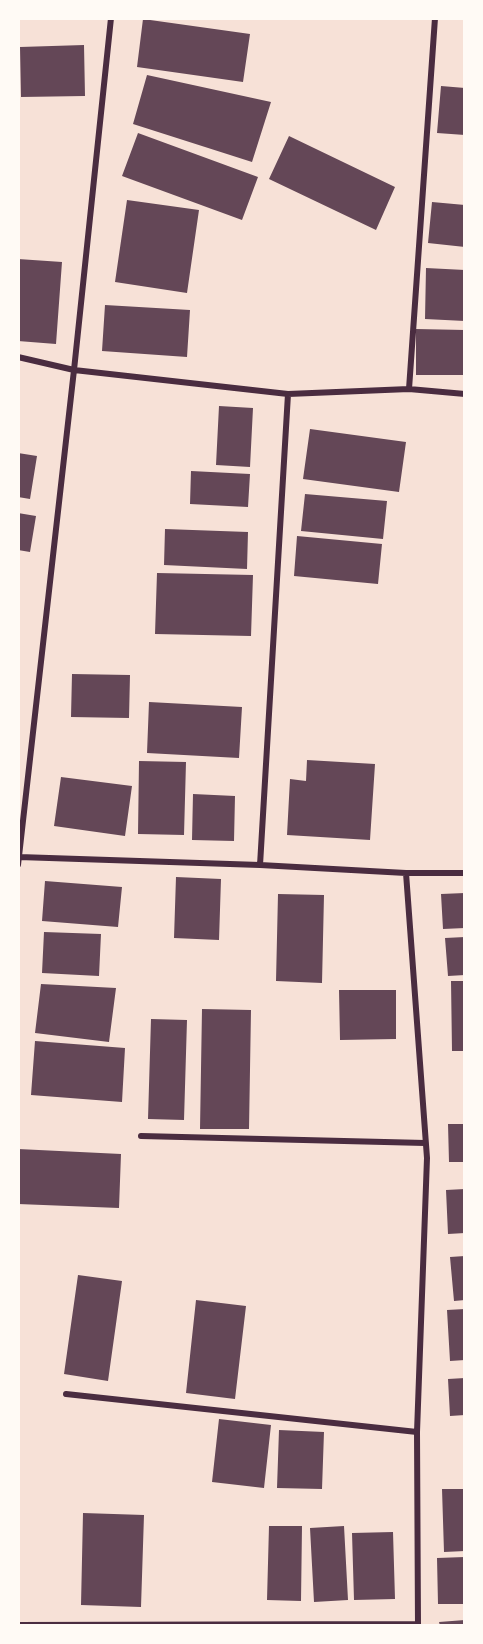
<!DOCTYPE html>
<style>
body{margin:0}
#map{position:relative;width:483px;height:1644px;overflow:hidden;background:#f7e1d7;font-family:"Noto Sans",sans-serif}
canvas{display:block}
.frame{position:absolute;inset:0;border:20px solid #fffaf5;pointer-events:none}
</style>
<div id="map">
<canvas width="483" height="1644"></canvas>
<div class="frame"></div>
</div>
<script>
const g = document.querySelector('canvas').getContext('2d');
g.lineJoin = 'round';
function fill(path, color) {
  g.fillStyle = color;
  g.fill(path, 'evenodd');
}
function strokePath(path, color, width, dash) {
  g.strokeStyle = color;
  g.lineWidth = width;
  g.lineCap = dash ? 'butt' : 'round';
  g.setLineDash(dash || []);
  g.stroke(path);
}
fill(new Path2D(`
 M 143,19 L 250,34 L 243,82 L 137,67 Z
 M 84,45 L 85,96 L 21,97 L 20,47 Z
 M 147,75 L 271,102 L 252,162 L 133,124 Z
 M 441,86 L 465,88 L 465,135 L 437,133 Z
 M 138,133 L 258,177 L 242,220 L 122,176 Z
 M 289,136 L 395,187 L 376,230 L 269,179 Z
 M 127,200 L 199,210 L 187,293 L 115,282 Z
 M 432,202 L 465,205 L 465,247 L 428,243 Z
 M 18,259 L 62,262 L 56,344 L 18,341 Z
 M 426,268 L 465,270 L 465,321 L 425,319 Z
 M 105,305 L 190,310 L 187,357 L 102,351 Z
 M 416,329 L 465,330 L 465,375 L 416,375 Z
 M 219,406 L 253,408 L 250,467 L 216,465 Z
 M 310,429 L 406,442 L 399,492 L 303,479 Z
 M 18,453 L 37,456 L 30,499 L 18,497 Z
 M 191,471 L 250,474 L 248,507 L 190,504 Z
 M 305,494 L 387,501 L 383,539 L 301,531 Z
 M 18,513 L 36,516 L 30,552 L 18,550 Z
 M 165,529 L 248,532 L 247,569 L 164,565 Z
 M 297,536 L 382,544 L 378,584 L 294,576 Z
 M 157,573 L 253,575 L 251,636 L 155,634 Z
 M 72,674 L 130,675 L 129,718 L 71,717 Z
 M 149,702 L 242,707 L 239,758 L 147,753 Z
 M 307,760 L 375,764 L 370,840 L 287,835 L 290,779 L 306,781 Z
 M 139,761 L 186,762 L 184,835 L 138,834 Z
 M 61,777 L 132,786 L 125,836 L 54,826 Z
 M 193,794 L 235,796 L 234,841 L 192,840 Z
 M 176,877 L 221,879 L 219,940 L 174,938 Z
 M 45,881 L 122,887 L 118,927 L 42,921 Z
 M 465,893 L 465,928 L 443,929 L 441,894 Z
 M 278,894 L 324,895 L 322,983 L 276,981 Z
 M 44,932 L 101,934 L 99,976 L 42,973 Z
 M 465,937 L 465,975 L 448,976 L 445,938 Z
 M 451,981 L 465,981 L 465,1051 L 452,1051 Z
 M 41,984 L 116,988 L 109,1042 L 35,1033 Z
 M 339,990 L 396,990 L 396,1039 L 340,1040 Z
 M 202,1009 L 251,1010 L 249,1129 L 200,1129 Z
 M 151,1019 L 187,1020 L 184,1120 L 148,1119 Z
 M 35,1041 L 125,1048 L 122,1102 L 31,1095 Z
 M 448,1124 L 465,1124 L 465,1162 L 449,1162 Z
 M 18,1149 L 121,1154 L 119,1208 L 18,1204 Z
 M 465,1189 L 465,1233 L 448,1234 L 446,1190 Z
 M 465,1256 L 465,1300 L 454,1301 L 450,1257 Z
 M 78,1275 L 122,1281 L 108,1381 L 64,1374 Z
 M 196,1300 L 246,1306 L 235,1399 L 186,1393 Z
 M 465,1309 L 465,1360 L 450,1361 L 447,1310 Z
 M 465,1378 L 465,1415 L 450,1416 L 448,1379 Z
 M 219,1419 L 271,1425 L 264,1488 L 212,1482 Z
 M 279,1430 L 324,1432 L 322,1489 L 277,1488 Z
 M 442,1489 L 465,1489 L 465,1551 L 444,1552 Z
 M 83,1513 L 144,1515 L 141,1607 L 81,1605 Z
 M 269,1526 L 302,1526 L 301,1601 L 267,1600 Z
 M 344,1526 L 348,1600 L 314,1602 L 310,1528 Z
 M 393,1532 L 395,1599 L 354,1600 L 352,1533 Z
 M 465,1557 L 465,1604 L 438,1604 L 437,1558 Z
 M 465,1620 L 465,1626 L 440,1626 L 439,1622 Z`), '#644757');
strokePath(new Path2D(`
 M 18,357 L 74,370 L 288,394 L 409,389 L 465,394
 M 409,389 L 435,18
 M 19,857 L 260,865 L 406,873 L 465,873
 M 18,865 L 74,370 L 111,18
 M 260,865 L 288,394
 M 406,873 L 427,1158 L 417,1432 L 418,1626
 M 141,1136 L 425,1143
 M 66,1394 L 417,1432
 M 18,1625 L 418,1624`), '#4a2c40', 6);
</script>
